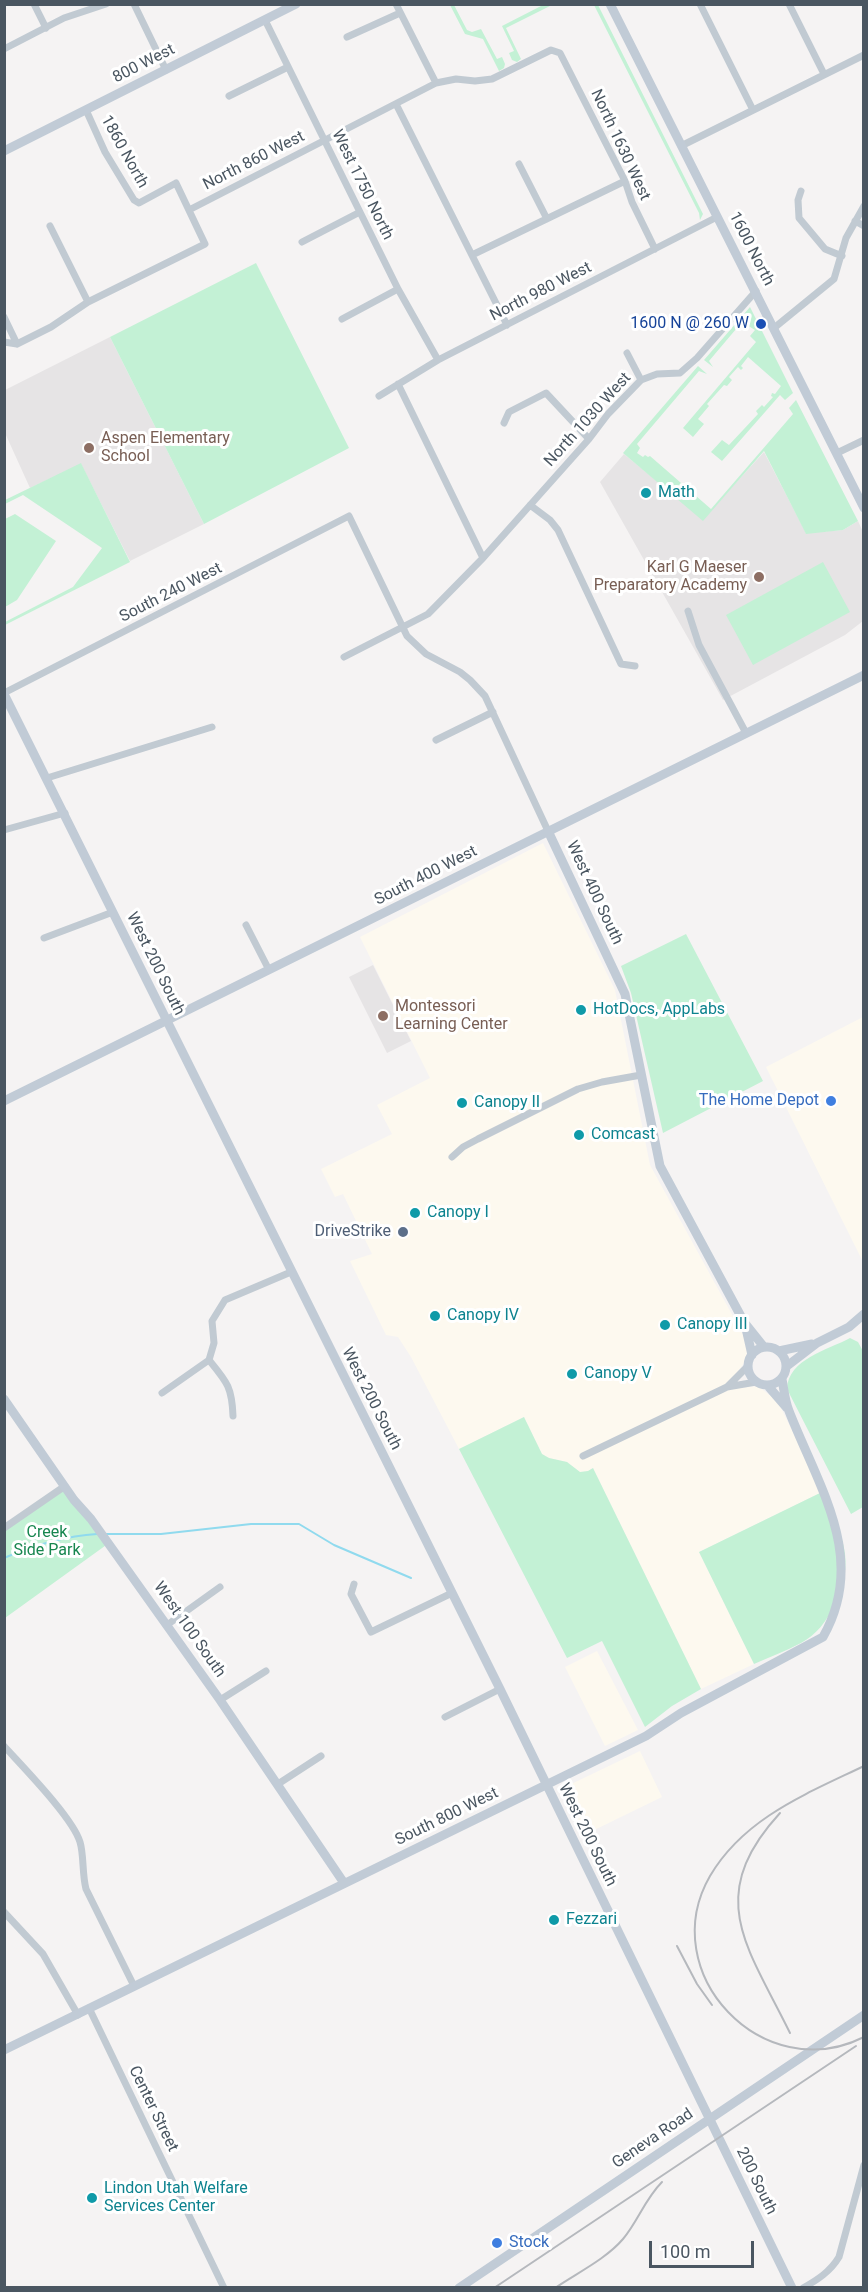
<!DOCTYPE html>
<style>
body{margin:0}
#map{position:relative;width:868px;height:2292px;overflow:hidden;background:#f5f3f3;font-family:Roboto,sans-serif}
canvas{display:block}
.frame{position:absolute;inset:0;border:6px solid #4a5661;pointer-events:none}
.scale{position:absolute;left:649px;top:2241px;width:105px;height:27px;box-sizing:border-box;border:3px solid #4a5661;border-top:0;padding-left:8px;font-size:18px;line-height:21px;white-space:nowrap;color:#4a5661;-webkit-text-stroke:4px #fff;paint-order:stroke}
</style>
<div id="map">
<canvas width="868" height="2292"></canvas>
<div class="frame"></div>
<div class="scale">100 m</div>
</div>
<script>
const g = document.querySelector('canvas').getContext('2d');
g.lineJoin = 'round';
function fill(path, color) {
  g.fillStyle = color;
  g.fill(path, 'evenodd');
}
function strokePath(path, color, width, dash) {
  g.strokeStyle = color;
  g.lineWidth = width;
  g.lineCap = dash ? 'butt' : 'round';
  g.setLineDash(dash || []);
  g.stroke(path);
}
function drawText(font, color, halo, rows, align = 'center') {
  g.font = font + ' Roboto,sans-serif';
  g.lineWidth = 6;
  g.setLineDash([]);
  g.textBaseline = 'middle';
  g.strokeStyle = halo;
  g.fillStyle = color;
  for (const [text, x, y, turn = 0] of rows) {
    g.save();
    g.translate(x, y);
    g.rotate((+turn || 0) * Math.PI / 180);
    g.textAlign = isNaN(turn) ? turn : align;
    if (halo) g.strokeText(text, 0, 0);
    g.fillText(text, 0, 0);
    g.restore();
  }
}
fill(new Path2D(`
 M 543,843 L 615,990 L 650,1165 L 746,1340 L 747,1359 L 735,1375 L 741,1388 L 758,1386 L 778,1402 L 822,1492 L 699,1552 L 754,1664 L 701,1689 L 593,1468 L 588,1471 L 580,1472 L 567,1462 L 549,1458 L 542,1454 L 524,1417 L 459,1449 L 411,1357 L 398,1337 L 386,1335 L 350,1261 L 372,1254 L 343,1194 L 335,1197 L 321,1169 L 392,1134 L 377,1105 L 430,1078 L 360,937 Z
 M 863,1017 L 864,1261 L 863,1262 L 766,1067 Z
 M 597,1651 L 638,1730 L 605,1746 L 565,1667 Z
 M 640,1751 L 662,1797 L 582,1836 L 561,1794 L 563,1788 Z`), '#fdf9ef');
fill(new Path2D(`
 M 110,337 L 204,524 L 130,561 L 81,464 L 30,488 L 5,433 L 5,390 Z
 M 764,452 L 806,533 L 843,530 L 858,521 L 863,532 L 863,621 L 845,635 L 723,700 L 600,482 L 624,454 L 703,519 Z
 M 373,965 L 411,1041 L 387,1053 L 349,977 Z`), '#e6e4e5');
fill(new Path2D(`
 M 450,5 L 454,5 L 467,30 L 472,32 L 481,29 L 497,59 L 502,57 L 505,64 L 504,68 L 499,71 L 483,39 L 465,34 Z
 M 543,5 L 552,5 L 506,28 L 521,59 L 517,62 L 512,60 L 509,53 L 514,51 L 502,26 Z
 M 594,5 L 598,5 L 703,214 L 700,220 L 699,213 Z
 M 256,263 L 349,448 L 204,524 L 110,337 Z
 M 750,307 L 793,393 L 785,400 L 780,395 L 722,461 L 711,452 L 722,440 L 729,445 L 758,414 L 756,411 L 762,405 L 764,407 L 773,397 L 771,396 L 772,393 L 775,394 L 781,386 L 748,357 L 741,366 L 743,368 L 741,370 L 738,367 L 729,377 L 732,380 L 727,386 L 724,385 L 707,404 L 709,406 L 698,419 L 704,424 L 693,437 L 683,428 L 756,342 L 750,336 L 755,330 L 742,322 L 709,361 L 713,367 L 704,360 Z
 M 698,366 L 707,374 L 699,371 L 637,444 L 640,448 L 637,453 L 643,457 L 645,455 L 648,457 L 650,456 L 711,509 L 793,414 L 789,408 L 796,400 L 858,521 L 843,530 L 806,534 L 764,451 L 703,521 L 623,453 Z
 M 81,463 L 130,562 L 5,625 L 5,622 L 73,587 L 102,548 L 23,495 L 5,504 L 5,500 Z
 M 15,514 L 56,541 L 17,600 L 5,607 L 5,519 Z
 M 823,562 L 850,612 L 753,665 L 726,615 Z
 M 686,934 L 763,1081 L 663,1133 L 631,993 L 621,966 Z
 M 850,1338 L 858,1342 L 864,1353 L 863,1507 L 851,1514 L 787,1389 C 788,1359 828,1350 850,1338 Z
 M 524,1417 L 542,1454 L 549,1458 L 567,1462 L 580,1472 L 588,1471 L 593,1468 L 701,1689 L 672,1706 L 645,1727 L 602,1641 L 567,1658 L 459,1449 Z
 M 65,1486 L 109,1543 L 5,1618 L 4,1528 Z
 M 822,1492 C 842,1537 857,1558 834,1606 C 826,1622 817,1634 801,1643 C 786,1651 769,1657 754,1664 L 699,1552 Z`), '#c3f1d5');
strokePath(new Path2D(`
 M 106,1534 L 161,1534 L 251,1524 L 299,1524 L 334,1545 L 411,1578
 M 4,1558 C 32,1546 66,1536 97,1534`), '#90daee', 2);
strokePath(new Path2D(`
 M 34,4 L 46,28
 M 134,4 L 166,70
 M 396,4 L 436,83
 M 700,4 L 753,110
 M 789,4 L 824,74
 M 265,20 L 398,289 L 438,360
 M 347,37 L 400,13
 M 4,49 L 64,18 L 106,4
 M 229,96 L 288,67
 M 396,104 L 507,325
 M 681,146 L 864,55
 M 519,164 L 547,219
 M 801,191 L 798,200 L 799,218 L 825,249 L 842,256
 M 189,210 L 436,83 L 456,79 L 475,81 L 492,79 L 551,50 L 560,53 L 625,181 L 632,202 L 655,249
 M 855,221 L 864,226
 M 50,226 L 88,302
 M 302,242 L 360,212
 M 472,255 L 625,181
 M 4,317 L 17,344
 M 342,319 L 398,289
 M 774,328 L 834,279 L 846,238 L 864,206
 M 4,342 L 17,344
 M 17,344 L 51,327 L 88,302 L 205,244 L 176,183 L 139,203 L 134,200 L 105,152 L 86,110
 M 627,353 L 641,380
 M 398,384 L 483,558
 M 379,396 L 438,360 L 717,217
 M 504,423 L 509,412 L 546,393 L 589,439
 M 837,453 L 864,440
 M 530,505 L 550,520 L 558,530 L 621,664 L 635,666
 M 688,611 L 699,645 L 746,733
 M 344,657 L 428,614 L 483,558 L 589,439 L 608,414 L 641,380 L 657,374 L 680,373 L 697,358 L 756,291
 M 4,693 L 349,516 L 407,636 L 426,654 L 460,672 L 470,680 L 485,696 L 548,831
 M 436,740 L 493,712
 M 47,778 L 212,727
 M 4,830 L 65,813
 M 246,925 L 269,970
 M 44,938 L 113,912
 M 452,1157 L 463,1147 L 478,1139 L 578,1089 L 602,1082 L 641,1075
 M 209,1360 C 227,1382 232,1387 233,1416
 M 727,1387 L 748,1366
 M 162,1393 L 209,1360 L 214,1343 L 212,1321 L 225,1300 L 291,1272
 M 583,1456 L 727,1387 L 756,1382
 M 4,1528 L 65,1486
 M 354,1584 L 351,1594 L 371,1632 L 452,1593
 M 167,1625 L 220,1587
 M 220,1700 L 266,1671
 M 445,1717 L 500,1689
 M 4,1746 C 23,1767 73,1818 80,1842 C 84,1855 82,1874 86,1889 L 134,1986
 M 278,1784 L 321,1756
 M 4,1912 L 43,1954 L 78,2015
 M 89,2008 L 224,2288
 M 803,2288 C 817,2280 830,2272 839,2257 L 864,2165`), '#c1cad2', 7);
strokePath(new Path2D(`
 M 610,4 L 864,508
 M 4,151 L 296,4
 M 4,694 L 500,1689 L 792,2288
 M 548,831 L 625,994 L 660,1166 L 744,1322 L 764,1347
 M 4,1101 L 864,675
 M 745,1324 L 752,1355
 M748 1366a19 19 0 1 1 38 0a19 19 0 1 1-38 0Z
 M 779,1351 L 812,1344
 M 787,1366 L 817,1343 L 849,1327 L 864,1314
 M 768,1386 L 787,1408
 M 4,1399 L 74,1500 L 91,1519 L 220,1700 L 344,1883
 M 4,2050 L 646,1736 L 681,1713 L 823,1637 C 868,1558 819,1488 789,1411 C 785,1401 784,1390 782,1379
 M 459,2288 L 864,2015`), '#c1cbd6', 9);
strokePath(new Path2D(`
 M 864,1766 C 806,1794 744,1818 710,1876 C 654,1973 763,2088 864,2037
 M 780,1813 C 703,1897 748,1947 790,2033
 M 677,1946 L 697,1984 L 712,2005
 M 494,2288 L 856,2046
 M 555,2288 C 577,2273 606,2259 623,2239 C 638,2221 645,2199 662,2182`), '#b5b8bd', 2);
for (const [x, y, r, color] of [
 [761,324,6,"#1a4fb4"],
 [89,448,6,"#8d6e63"],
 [646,493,6,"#0f9aa8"],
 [759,577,6,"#8d6e63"],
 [581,1010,6,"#0f9aa8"],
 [383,1016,6,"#8d6e63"],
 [831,1101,6,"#3f7fe0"],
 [462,1103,6,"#0f9aa8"],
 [579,1135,6,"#0f9aa8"],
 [415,1213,6,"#0f9aa8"],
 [403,1232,6,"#5c6f8a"],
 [435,1316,6,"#0f9aa8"],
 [665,1325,6,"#0f9aa8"],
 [572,1374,6,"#0f9aa8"],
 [554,1920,6,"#0f9aa8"],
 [92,2198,6,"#0f9aa8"],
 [497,2243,6,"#3f7fe0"]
]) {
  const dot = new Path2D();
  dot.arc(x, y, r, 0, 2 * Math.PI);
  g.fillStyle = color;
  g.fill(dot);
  strokePath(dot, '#fff', 2);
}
drawText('16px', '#4a5661', '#fff', [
 ["800 West",144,64,-27],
 ["North 1630 West",620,145,65],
 ["1860 North",124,152,61],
 ["North 860 West",254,161,-27],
 ["West 1750 North",362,185,64],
 ["1600 North",751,249,63],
 ["North 980 West",541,292,-27],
 ["North 1030 West",588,420,-48],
 ["South 240 West",171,593,-27],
 ["South 400 West",426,876,-27],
 ["West 400 South",594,893,65],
 ["West 200 South",155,964,64],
 ["West 200 South",371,1399,63],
 ["West 100 South",189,1630,55],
 ["South 800 West",447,1817,-26],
 ["West 200 South",587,1835,64],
 ["Center Street",153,2109,64],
 ["Geneva Road",653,2139,-34],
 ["200 South",756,2181,64]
]);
drawText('16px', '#164399', '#fff', [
 ["1600 N @ 260 W",749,324]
], 'right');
drawText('16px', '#785e54', '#fff', [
 ["Aspen Elementary",101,439],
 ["School",101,457],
 ["Karl G Maeser",747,568,"right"],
 ["Preparatory Academy",747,586,"right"],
 ["Montessori",395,1007],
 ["Learning Center",395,1025]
], 'left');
drawText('16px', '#0d838f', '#fff', [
 ["Math",658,493],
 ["HotDocs, AppLabs",593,1010],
 ["Canopy II",474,1103],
 ["Comcast",591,1135],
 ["Canopy I",427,1213],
 ["Canopy IV",447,1316],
 ["Canopy III",677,1325],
 ["Canopy V",584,1374],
 ["Fezzari",566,1920],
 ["Lindon Utah Welfare",104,2189],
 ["Services Center",104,2207]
], 'left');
drawText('16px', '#366cbe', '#fff', [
 ["The Home Depot",819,1101],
 ["Stock",509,2243,"left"]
], 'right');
drawText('16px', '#4e5e75', '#fff', [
 ["DriveStrike",391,1232]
], 'right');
drawText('16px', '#17864f', '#fff', [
 ["Creek",47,1533],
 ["Side Park",47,1551]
]);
</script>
